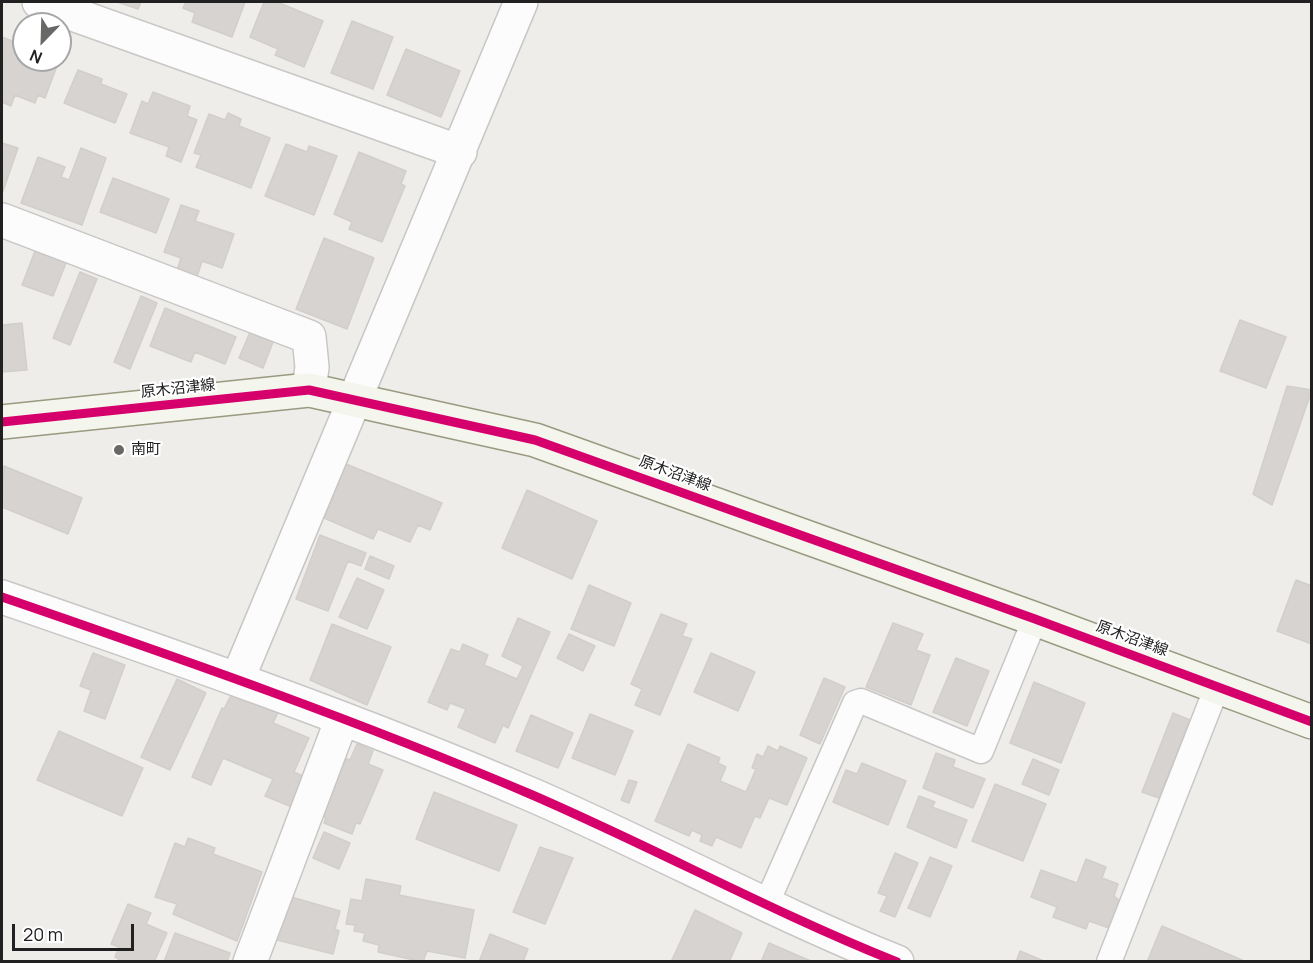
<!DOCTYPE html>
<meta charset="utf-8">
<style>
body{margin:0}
#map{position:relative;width:1313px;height:963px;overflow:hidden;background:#efedea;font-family:Manrope,sans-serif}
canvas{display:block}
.frame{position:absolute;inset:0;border:3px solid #212121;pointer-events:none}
.north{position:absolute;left:12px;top:12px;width:60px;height:60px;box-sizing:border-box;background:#fff;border:2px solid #a6a6a6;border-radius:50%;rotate:203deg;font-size:16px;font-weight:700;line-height:24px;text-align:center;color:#212121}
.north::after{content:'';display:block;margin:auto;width:21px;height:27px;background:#696867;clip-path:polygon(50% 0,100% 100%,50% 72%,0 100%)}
.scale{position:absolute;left:12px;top:924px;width:122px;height:27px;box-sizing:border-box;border:3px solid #212121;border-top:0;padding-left:8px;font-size:18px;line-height:21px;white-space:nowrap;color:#212121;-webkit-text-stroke:4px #fff;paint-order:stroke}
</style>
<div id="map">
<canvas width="1313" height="963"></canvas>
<div class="frame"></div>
<div class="north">N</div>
<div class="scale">20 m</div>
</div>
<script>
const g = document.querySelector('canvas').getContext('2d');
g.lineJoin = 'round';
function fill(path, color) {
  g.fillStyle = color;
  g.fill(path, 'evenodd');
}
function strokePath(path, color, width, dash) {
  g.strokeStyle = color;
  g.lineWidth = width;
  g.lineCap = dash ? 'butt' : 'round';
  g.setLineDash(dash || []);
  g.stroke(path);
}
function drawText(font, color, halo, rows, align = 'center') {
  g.font = font + ' Manrope,"Noto Sans JP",sans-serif';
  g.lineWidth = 4.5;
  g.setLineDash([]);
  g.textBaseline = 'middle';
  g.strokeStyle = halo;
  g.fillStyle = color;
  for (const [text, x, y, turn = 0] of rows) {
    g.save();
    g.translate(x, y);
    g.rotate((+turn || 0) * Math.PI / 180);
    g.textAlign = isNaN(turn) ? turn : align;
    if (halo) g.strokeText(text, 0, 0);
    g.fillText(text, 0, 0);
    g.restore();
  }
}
const building = new Path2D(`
 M 117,2 L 141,2 L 138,9 Z
 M 186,2 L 245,2 L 232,37 L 192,22 L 195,13 L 183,8 Z
 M 264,2 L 277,2 L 323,21 L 304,67 L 275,55 L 278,49 L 250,37 Z
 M 352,21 L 393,37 L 373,89 L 331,73 Z
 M 2,37 L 17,43 L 19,37 L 24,38 L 24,60 L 52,60 L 58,63 L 45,98 L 38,95 L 35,103 L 15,95 L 11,106 L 2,102 Z
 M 406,49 L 460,71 L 441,117 L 387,95 Z
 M 78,70 L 102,79 L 101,84 L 127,94 L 115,123 L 64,103 Z
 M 153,92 L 190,106 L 187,116 L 197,120 L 181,162 L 166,156 L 169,147 L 130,133 L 142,101 L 148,104 Z
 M 228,113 L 241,119 L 239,126 L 270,138 L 251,188 L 196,167 L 201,155 L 194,153 L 209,114 L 225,120 Z
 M 2,143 L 18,148 L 2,194 Z
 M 286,144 L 307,152 L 309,146 L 337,156 L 314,215 L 265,196 Z
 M 81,148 L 106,158 L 82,225 L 21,203 L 38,157 L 65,167 L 61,177 L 69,180 Z
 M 359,152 L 406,171 L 401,184 L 405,186 L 382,242 L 349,229 L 352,222 L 334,214 Z
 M 113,178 L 169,199 L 156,233 L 100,212 Z
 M 181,205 L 199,211 L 195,221 L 234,234 L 222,268 L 202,261 L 197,277 L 177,270 L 181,258 L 164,252 Z
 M 324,238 L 374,258 L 347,329 L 296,309 Z
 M 35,251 L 66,263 L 53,296 L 22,285 Z
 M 80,272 L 97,279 L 70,345 L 53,338 Z
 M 141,296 L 157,303 L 130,369 L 114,362 Z
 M 165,308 L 236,337 L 225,364 L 195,352 L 191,362 L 150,346 Z
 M 1240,320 L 1286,337 L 1266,388 L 1220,371 Z
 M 22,323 L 27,370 L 2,372 L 2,325 Z
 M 250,332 L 273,342 L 263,368 L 239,358 Z
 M 1287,386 L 1312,390 L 1272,505 L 1253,494 Z
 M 346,464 L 442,503 L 430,530 L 418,525 L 410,542 L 378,529 L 373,539 L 324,518 Z
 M 4,466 L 82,498 L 68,534 L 2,507 Z
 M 527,490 L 597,521 L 572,579 L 502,548 Z
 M 320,535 L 366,553 L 361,566 L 348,561 L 328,611 L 296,599 Z
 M 370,556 L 394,566 L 389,579 L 365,569 Z
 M 357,578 L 384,590 L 367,629 L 339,617 Z
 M 1296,580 L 1312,586 L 1312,644 L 1277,631 Z
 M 589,585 L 631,603 L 614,646 L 571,629 Z
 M 661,614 L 687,624 L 682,636 L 692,639 L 660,715 L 635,705 L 642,689 L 631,684 Z
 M 518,618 L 550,632 L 508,728 L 503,725 L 495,743 L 458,727 L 466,709 L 450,703 L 447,710 L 428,702 L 451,649 L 460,652 L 463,644 L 488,655 L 484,665 L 517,679 L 523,666 L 502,656 Z
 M 893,623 L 923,634 L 916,650 L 930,655 L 911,705 L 866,687 Z
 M 332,624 L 391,647 L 367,705 L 310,680 Z
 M 569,634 L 595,646 L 583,671 L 557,658 Z
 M 93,653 L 125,665 L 105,719 L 84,711 L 91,690 L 80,686 Z
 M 711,653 L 755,672 L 738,711 L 694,692 Z
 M 956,658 L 989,671 L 967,726 L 933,712 Z
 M 824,678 L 845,687 L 820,744 L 800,735 Z
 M 177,679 L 206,693 L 170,770 L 141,757 Z
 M 1034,682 L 1085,703 L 1061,763 L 1010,743 Z
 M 232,693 L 278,713 L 273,723 L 309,738 L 294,772 L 305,777 L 292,807 L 265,796 L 273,779 L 223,758 L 211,785 L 192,777 L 222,708 L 224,709 Z
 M 1173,713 L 1190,720 L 1159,798 L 1142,792 Z
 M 590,714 L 633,731 L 615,775 L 572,758 Z
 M 531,715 L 573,733 L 558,768 L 516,751 Z
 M 59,731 L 143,768 L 122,816 L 37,780 Z
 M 357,744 L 373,751 L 368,764 L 383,770 L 360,824 L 356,823 L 352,834 L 324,823 L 326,818 L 318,815 L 341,757 L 350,760 Z
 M 688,744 L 720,758 L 718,763 L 726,767 L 720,781 L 746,792 L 756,769 L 752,768 L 757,754 L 763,757 L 768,746 L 778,751 L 780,746 L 807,758 L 787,805 L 769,798 L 760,818 L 755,816 L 741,848 L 716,837 L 712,846 L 700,841 L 702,835 L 692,830 L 689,836 L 655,821 Z
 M 936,753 L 955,760 L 953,767 L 985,779 L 973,808 L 923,788 Z
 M 1033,759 L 1059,770 L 1049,795 L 1022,784 Z
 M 862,763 L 906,781 L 888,825 L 833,802 L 846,770 L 857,774 Z
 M 629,780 L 637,782 L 629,803 L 621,800 Z
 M 995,784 L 1046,804 L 1023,861 L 972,841 Z
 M 434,792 L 517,825 L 499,871 L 416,839 Z
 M 919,796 L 935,802 L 932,807 L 967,820 L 956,848 L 907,827 Z
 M 324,832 L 350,843 L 339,869 L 313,858 Z
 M 188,838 L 215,848 L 213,854 L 262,872 L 237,941 L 173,914 L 177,904 L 155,897 L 175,843 L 185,847 Z
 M 540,847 L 573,858 L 545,924 L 513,912 Z
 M 895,853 L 918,863 L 895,917 L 880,911 L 887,896 L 878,893 Z
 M 930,857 L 952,866 L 930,917 L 908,908 Z
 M 1086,859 L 1106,867 L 1102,878 L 1118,884 L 1114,896 L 1120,901 L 1109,928 L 1089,921 L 1086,929 L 1053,917 L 1057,907 L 1031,897 L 1041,870 L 1077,883 Z
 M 366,879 L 401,886 L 399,895 L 474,910 L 465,958 L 427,951 L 423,962 L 378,952 L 379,945 L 363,941 L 365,933 L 354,931 L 355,925 L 346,924 L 351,899 L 362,901 Z
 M 288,896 L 340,911 L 335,929 L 339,931 L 333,954 L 277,940 Z
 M 128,904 L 151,913 L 146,924 L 167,933 L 154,962 L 124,962 L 115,957 L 119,947 L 111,944 Z
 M 695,910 L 742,933 L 729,962 L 671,962 Z
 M 1162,926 L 1242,960 L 1242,962 L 1147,962 Z
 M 175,933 L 230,953 L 227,962 L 164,962 Z
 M 490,934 L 528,949 L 523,962 L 479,962 Z
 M 769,943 L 813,962 L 761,962 Z
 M 1020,951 L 1046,962 L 1016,962 Z`);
fill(building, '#d6d3d1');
strokePath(building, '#d2cfcb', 1.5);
const lane = new Path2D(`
 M 766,905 L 855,703 L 861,701 L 981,751 L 1035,619
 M 1109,962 L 1217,687`);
const street = new Path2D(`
 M 39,2 L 460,152
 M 2,220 L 309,337 L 312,367 L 309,390
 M 2,597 C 179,658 357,720 530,794 C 653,847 772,912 897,962
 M 238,678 L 521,2
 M 250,962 L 342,719`);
const secondary = new Path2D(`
 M 2,422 L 309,390 L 535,440 L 1035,619 L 1312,722`);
strokePath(lane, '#c8c7c6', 27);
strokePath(street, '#c8c7c6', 36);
strokePath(secondary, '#999a80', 36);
strokePath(lane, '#fdfcfc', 24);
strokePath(street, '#fdfcfc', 33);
strokePath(secondary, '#f4f5ec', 33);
strokePath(new Path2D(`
 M 2,422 L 309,390 L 535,440 L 1035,619 L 1312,722
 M 2,597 C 179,658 357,720 530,794 C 653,847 772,912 897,962`), '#d6006c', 9);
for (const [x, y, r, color] of [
 [119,450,6,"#696867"]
]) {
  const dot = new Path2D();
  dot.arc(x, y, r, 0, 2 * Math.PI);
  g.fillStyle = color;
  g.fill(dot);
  strokePath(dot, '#fff', 2);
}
drawText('15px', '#212121', '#fff', [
 ["原木沼津線",178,389,-6],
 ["原木沼津線",675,474,20],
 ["原木沼津線",1132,639,20]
]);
drawText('15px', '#212121', '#fff', [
 ["南町",131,450]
], 'left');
</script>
